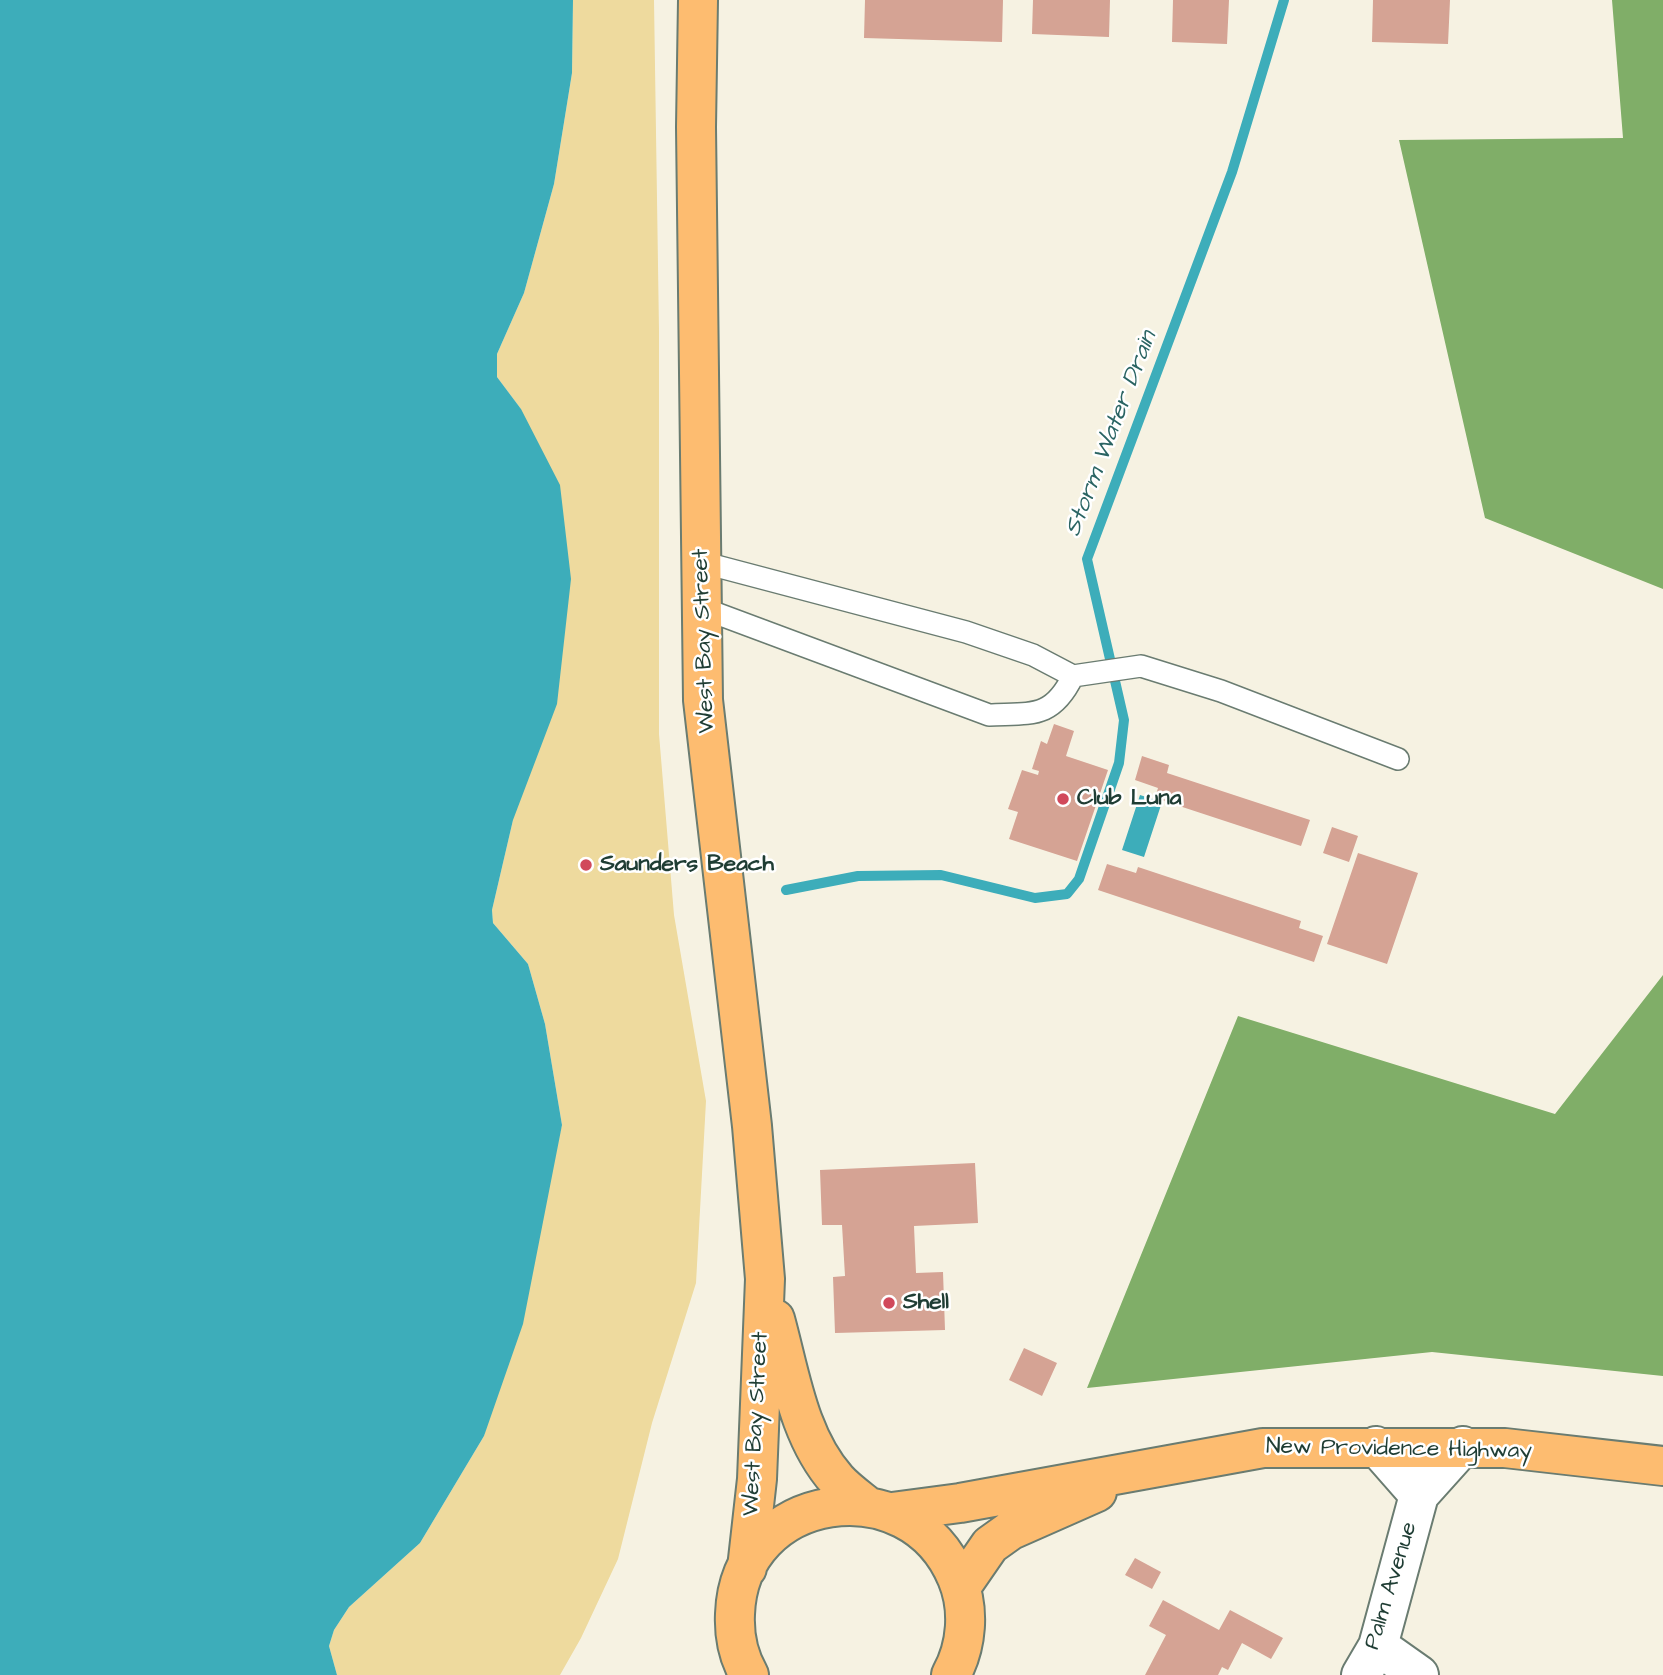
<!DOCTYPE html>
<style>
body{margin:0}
canvas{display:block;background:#f6f2e2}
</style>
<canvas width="1663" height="1675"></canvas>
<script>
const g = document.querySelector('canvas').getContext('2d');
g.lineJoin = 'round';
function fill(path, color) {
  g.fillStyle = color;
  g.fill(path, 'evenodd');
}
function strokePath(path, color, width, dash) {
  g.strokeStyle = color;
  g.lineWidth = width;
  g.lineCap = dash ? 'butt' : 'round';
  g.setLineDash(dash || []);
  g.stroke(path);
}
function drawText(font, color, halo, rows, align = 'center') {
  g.font = font + ' "Architects Daughter",sans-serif';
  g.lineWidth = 5;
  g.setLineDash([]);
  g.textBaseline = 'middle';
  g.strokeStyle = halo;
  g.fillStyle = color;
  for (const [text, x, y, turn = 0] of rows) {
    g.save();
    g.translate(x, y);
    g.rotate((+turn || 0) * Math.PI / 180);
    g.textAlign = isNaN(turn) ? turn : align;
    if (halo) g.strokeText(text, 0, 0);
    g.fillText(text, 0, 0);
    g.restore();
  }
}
fill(new Path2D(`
 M 1612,0 L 1663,0 L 1663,589 L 1485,518 L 1399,140 L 1623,138 Z
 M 1663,975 L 1663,1376 L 1432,1352 L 1087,1388 L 1238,1016 L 1555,1114 Z`), '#80ae68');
fill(new Path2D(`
 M 573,0 L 654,0 L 659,331 L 659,734 L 674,915 L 706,1101 L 696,1283 L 652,1423 L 618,1559 L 581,1638 L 560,1675 L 337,1675 L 329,1646 L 334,1630 L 349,1607 L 420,1543 L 484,1436 L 562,1125 L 545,1024 L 528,964 L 493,923 L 492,910 L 513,820 L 521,409 L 497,377 L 497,354 L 524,293 L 554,184 L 572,73 Z`), '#eeda9e');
fill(new Path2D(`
 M 0,0 L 573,0 L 572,73 L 554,184 L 524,293 L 497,354 L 497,377 L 521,409 L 560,485 L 571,579 L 557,704 L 513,820 L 492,910 L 493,923 L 528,964 L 545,1024 L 562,1125 L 523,1324 L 484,1436 L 420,1543 L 349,1607 L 334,1630 L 329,1646 L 337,1675 L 0,1675 Z
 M 1140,795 L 1162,802 L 1144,857 L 1122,850 Z`), '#3dadba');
strokePath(new Path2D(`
 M 786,890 L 858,876 L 941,875 L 1035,898 L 1067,894 L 1079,879 L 1119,763 L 1124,720 L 1087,559 L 1232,172 L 1284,0`), '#3dadba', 10);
fill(new Path2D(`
 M 865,0 L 1003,0 L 1002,42 L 864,38 Z
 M 1033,0 L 1110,0 L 1109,37 L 1032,34 Z
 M 1173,0 L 1229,0 L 1227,44 L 1172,42 Z
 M 1373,0 L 1450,0 L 1448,44 L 1372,42 Z
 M 1054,724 L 1074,731 L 1066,756 L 1108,770 L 1077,861 L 1009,839 L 1018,812 L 1008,809 L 1022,770 L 1038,775 L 1039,771 L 1032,769 L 1041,741 L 1047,744 Z
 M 1142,756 L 1169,765 L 1167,773 L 1310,820 L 1301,846 L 1155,798 L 1158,788 L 1135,780 Z
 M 1332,827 L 1358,836 L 1349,862 L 1323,853 Z
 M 1358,853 L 1418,873 L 1387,964 L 1327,944 Z
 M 1107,864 L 1136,873 L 1138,867 L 1301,921 L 1299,928 L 1323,936 L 1314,962 L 1098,890 Z
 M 975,1163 L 978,1223 L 914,1226 L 916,1273 L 943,1272 L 945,1330 L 835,1333 L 833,1277 L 845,1276 L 842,1225 L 822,1225 L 820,1170 Z
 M 1024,1348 L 1057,1363 L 1042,1396 L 1009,1380 Z
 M 1135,1558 L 1161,1572 L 1152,1589 L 1125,1575 Z
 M 1163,1600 L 1219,1630 L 1230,1610 L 1283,1638 L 1271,1659 L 1242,1643 L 1228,1670 L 1222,1667 L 1218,1675 L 1145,1675 L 1166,1635 L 1149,1626 Z`), '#d5a394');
const lane = new Path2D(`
 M 701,562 L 966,632 L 1033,655 L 1073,676 L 1141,666 L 1221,691 L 1398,759
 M 702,608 L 989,715 C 1032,713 1052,719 1073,676`);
const street = new Path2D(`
 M 1376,1446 L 1419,1495
 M 1378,1646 L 1419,1675
 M 1361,1675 L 1378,1646 L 1419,1495 L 1463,1446`);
const highway = new Path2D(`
 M 698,0 L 696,127 L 703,700 L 752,1126 L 765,1279 L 757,1479 L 747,1568
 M 775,1319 C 790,1373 798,1436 837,1480 C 845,1489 856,1497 866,1505
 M 892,1512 L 960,1503 L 1263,1448 L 1505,1448 L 1663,1466
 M 961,1587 L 990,1545 L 1011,1530 L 1097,1492
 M 749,1675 C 738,1656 734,1635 735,1614 C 739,1491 910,1465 957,1578 C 970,1609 967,1646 951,1675`);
strokePath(lane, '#6a7c71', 24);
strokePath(street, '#6a7c71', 42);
strokePath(highway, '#6a7c71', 42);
strokePath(lane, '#fff', 21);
strokePath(street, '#fff', 38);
strokePath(highway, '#fdbc70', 38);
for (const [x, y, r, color] of [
 [1063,799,7,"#d1495b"],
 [586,865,7,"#d1495b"],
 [889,1303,7,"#d1495b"]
]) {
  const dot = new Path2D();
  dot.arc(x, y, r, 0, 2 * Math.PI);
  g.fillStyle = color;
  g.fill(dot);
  strokePath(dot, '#fff', 2.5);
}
drawText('23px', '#1f3d34', '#fff', [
 ["West Bay Street",705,641,-92],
 ["West Bay Street",757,1424,-87],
 ["New Providence Highway",1399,1450,1],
 ["Palm Avenue",1392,1586,-73]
]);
drawText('bold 23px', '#1f3d34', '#fff', [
 ["Club Luna",1077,799],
 ["Saunders Beach",600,865],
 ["Shell",903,1303]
], 'left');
drawText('italic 24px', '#2a6463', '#fff', [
 ["Storm Water Drain",1112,434,-69]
]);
</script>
